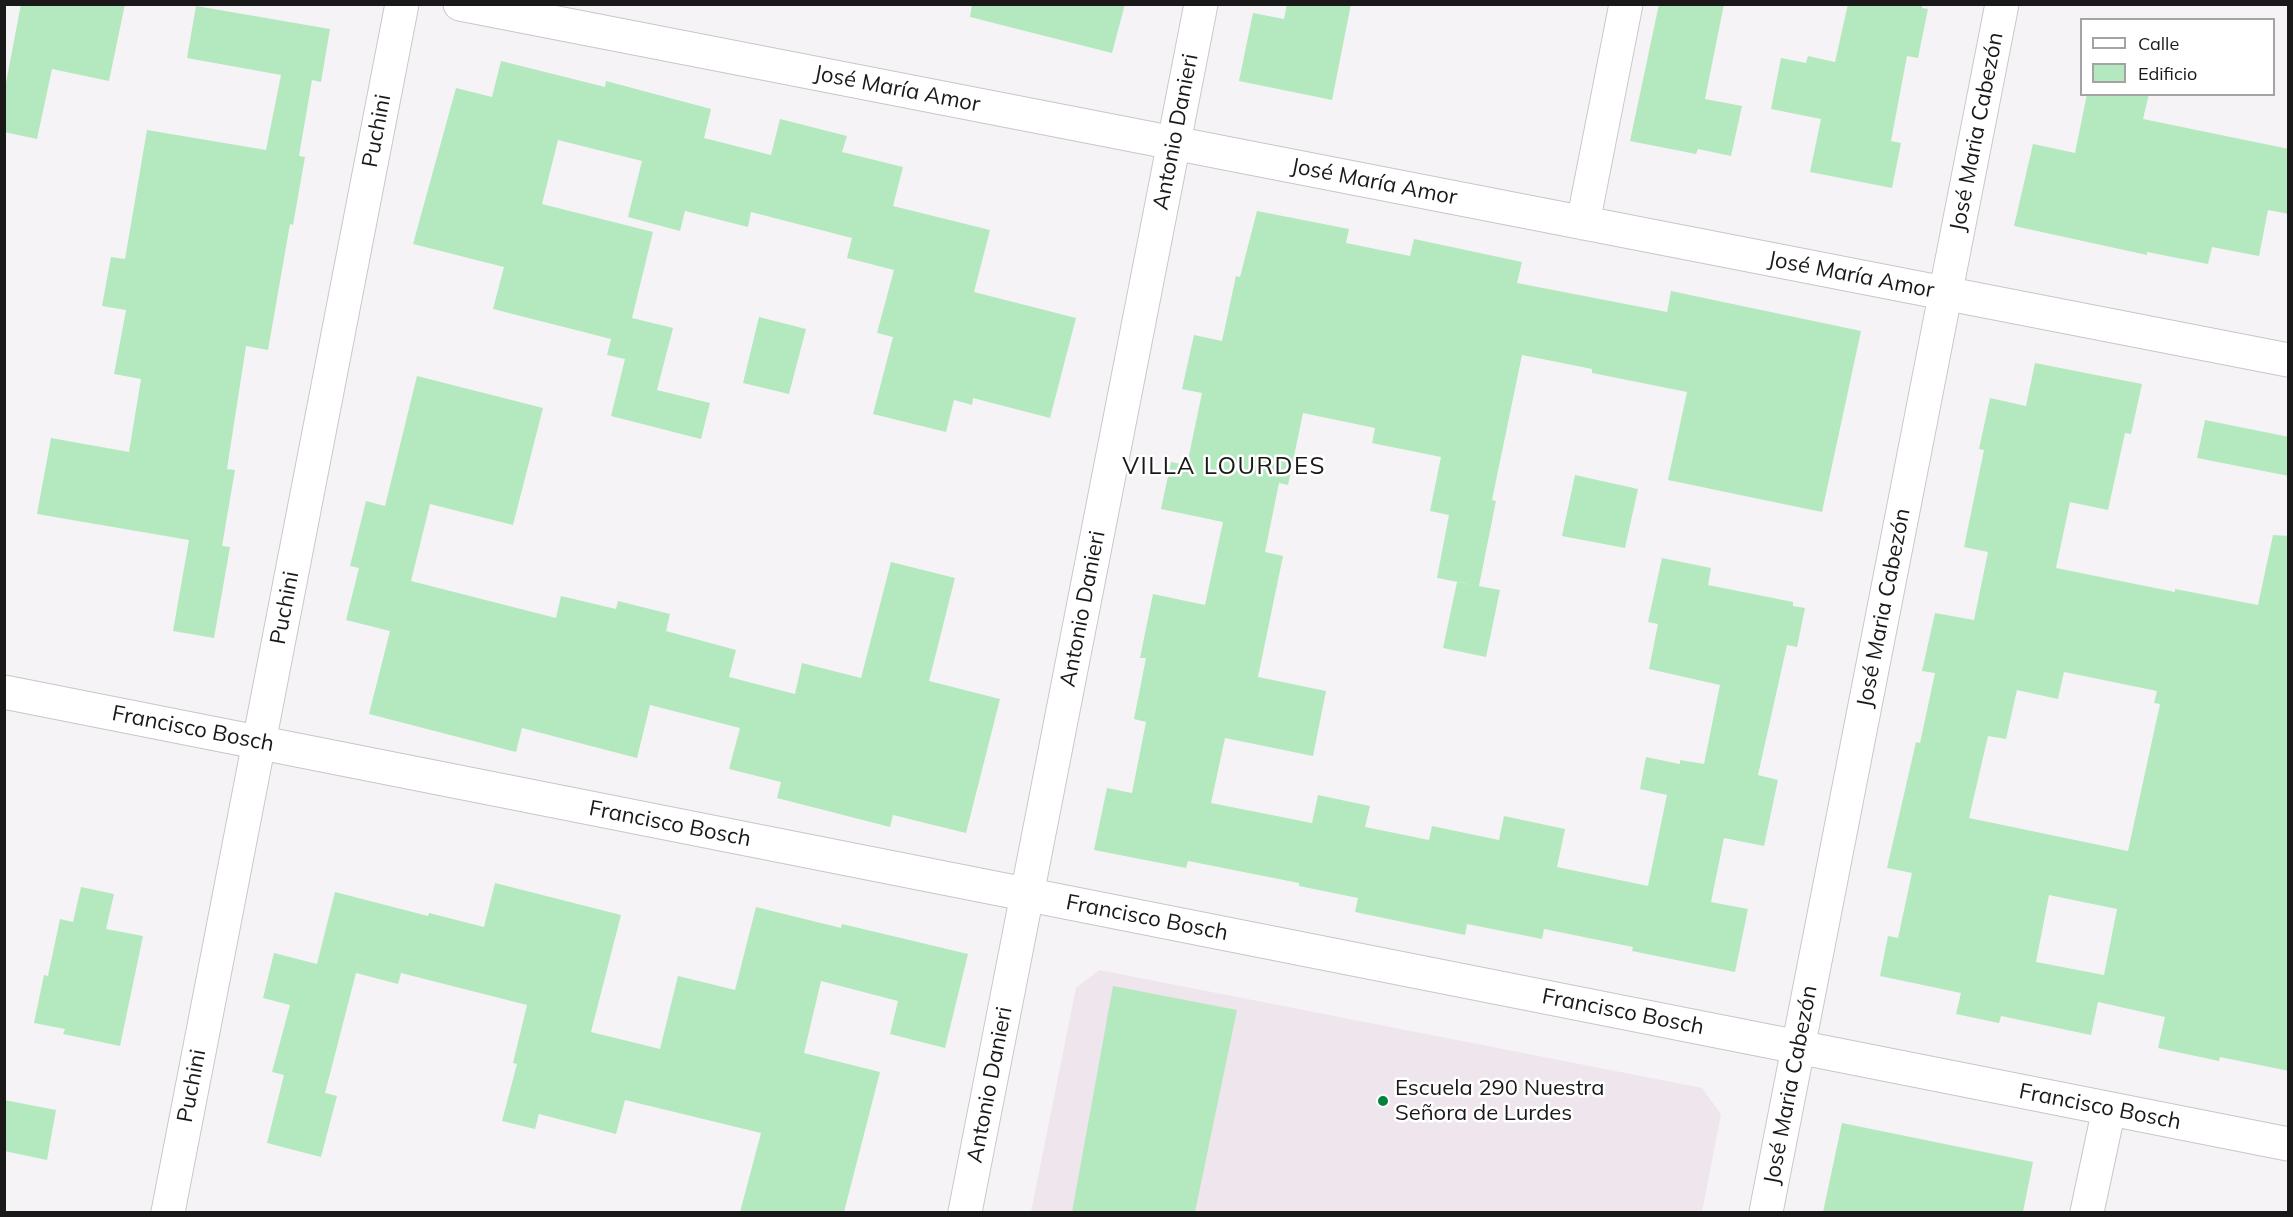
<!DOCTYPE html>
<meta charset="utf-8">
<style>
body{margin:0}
#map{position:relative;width:2293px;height:1217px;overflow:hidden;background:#f5f3f5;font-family:Mulish,sans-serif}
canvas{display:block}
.frame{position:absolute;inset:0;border:6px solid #1a1919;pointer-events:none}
.legend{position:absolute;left:2080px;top:18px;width:195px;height:78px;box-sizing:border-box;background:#fff;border:2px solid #a3a3a3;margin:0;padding:8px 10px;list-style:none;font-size:18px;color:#1a1919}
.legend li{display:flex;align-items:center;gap:12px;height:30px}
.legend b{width:30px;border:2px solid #a3a3a3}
</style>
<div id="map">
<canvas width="2293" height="1217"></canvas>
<div class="frame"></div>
<ul class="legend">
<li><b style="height:8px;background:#fff"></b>Calle</li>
<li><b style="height:16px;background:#b4e9bf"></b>Edificio</li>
</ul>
</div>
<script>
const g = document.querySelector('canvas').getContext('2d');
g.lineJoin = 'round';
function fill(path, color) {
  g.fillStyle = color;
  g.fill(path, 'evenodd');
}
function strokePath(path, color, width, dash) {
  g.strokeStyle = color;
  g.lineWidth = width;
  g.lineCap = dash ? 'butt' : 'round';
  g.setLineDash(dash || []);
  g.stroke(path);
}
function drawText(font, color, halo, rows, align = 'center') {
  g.font = font + ' Mulish,sans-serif';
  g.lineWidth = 5;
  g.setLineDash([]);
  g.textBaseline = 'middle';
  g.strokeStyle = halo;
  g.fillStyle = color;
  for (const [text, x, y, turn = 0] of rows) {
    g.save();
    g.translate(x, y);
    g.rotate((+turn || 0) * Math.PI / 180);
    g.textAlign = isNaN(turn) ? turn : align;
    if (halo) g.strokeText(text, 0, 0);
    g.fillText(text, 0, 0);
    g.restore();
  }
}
fill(new Path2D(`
 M 1099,970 L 1702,1088 L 1721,1114 L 1702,1212 L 1031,1212 L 1076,988 Z`), '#eee5ed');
fill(new Path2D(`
 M 21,4 L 125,4 L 109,81 L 52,69 L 37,139 L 4,132 L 4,93 Z
 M 972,4 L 1125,4 L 1112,53 L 970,17 Z
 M 1287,4 L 1351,4 L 1332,100 L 1239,81 L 1253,13 L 1284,19 Z
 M 1659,4 L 1724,4 L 1705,99 L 1742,106 L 1731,156 L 1698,149 L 1696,154 L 1630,141 Z
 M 1848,4 L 1923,4 L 1922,8 L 1928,9 L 1918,58 L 1907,56 L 1891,141 L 1901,143 L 1892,188 L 1810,172 L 1821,119 L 1771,109 L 1781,58 L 1806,63 L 1808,56 L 1835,62 Z
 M 196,6 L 330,29 L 321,82 L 312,80 L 299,156 L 305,157 L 293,225 L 290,224 L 268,350 L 246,346 L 227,469 L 235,470 L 222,546 L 230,547 L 214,638 L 173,631 L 189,540 L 37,514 L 51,438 L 129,452 L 141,379 L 114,374 L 126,310 L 102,306 L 111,257 L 125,259 L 147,130 L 266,150 L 281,75 L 187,58 Z
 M 501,61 L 605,87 L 606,81 L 711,109 L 704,138 L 771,155 L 780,119 L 847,136 L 842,152 L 903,167 L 893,206 L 990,230 L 974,292 L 1076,318 L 1050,418 L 973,398 L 972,405 L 954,400 L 946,432 L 873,414 L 893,337 L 877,333 L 894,270 L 847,258 L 852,238 L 751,212 L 748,227 L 685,211 L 680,231 L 628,217 L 642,161 L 558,140 L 542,204 L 653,232 L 632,318 L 673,328 L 657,390 L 710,403 L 701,439 L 611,416 L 625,359 L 607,355 L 611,339 L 493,309 L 504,267 L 413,244 L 456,88 L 492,97 Z
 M 2087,94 L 2149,94 L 2143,119 L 2289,149 L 2289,214 L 2268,210 L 2259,256 L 2212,247 L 2208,264 L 2147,252 L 2147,255 L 2014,226 L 2033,144 L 2075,153 Z
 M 1257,211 L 1349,229 L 1346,243 L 1410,256 L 1414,239 L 1522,262 L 1517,283 L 1667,312 L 1671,291 L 1861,331 L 1822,512 L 1668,480 L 1687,392 L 1592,373 L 1592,369 L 1522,355 L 1492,500 L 1496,501 L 1479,586 L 1437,578 L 1449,515 L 1430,511 L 1441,457 L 1372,443 L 1375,428 L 1303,413 L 1288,485 L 1279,483 L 1265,552 L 1283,556 L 1258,677 L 1326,691 L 1313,756 L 1225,738 L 1211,803 L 1312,823 L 1318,795 L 1370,806 L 1365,827 L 1429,840 L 1432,826 L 1499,840 L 1504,816 L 1565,829 L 1557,867 L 1648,886 L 1667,795 L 1640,789 L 1646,757 L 1680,764 L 1680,760 L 1704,764 L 1720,685 L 1649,669 L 1658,624 L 1648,622 L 1662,558 L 1711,568 L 1708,585 L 1793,602 L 1793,606 L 1805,608 L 1797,647 L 1787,645 L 1758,775 L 1778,780 L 1764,846 L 1724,838 L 1711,902 L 1748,909 L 1735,972 L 1632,951 L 1633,947 L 1544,929 L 1542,939 L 1467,924 L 1465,935 L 1355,912 L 1358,898 L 1299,886 L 1299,883 L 1188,861 L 1186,868 L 1094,850 L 1107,788 L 1132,793 L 1146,722 L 1134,719 L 1146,658 L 1140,658 L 1153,594 L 1205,605 L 1223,522 L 1161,509 L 1171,462 L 1187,465 L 1202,393 L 1182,389 L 1194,335 L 1222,341 L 1236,276 L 1240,277 Z
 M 759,317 L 806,329 L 789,394 L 743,383 Z
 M 2035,363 L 2142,384 L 2131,434 L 2125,433 L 2108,510 L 2070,502 L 2056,568 L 2175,592 L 2175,589 L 2258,605 L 2273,535 L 2289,536 L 2289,1071 L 2220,1057 L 2219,1061 L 2158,1048 L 2165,1017 L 2098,1002 L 2091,1035 L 2001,1016 L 1999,1023 L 1956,1014 L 1961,993 L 1880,976 L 1888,936 L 1898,938 L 1912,873 L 1887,868 L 1916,742 L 1920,743 L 1935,673 L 1922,671 L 1935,613 L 1974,620 L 1988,552 L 1964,547 L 1984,450 L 1979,449 L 1990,398 L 2026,406 ZM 2064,672 L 2157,691 L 2154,703 L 2160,704 L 2128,851 L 1969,818 L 1988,736 L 2006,739 L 2017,690 L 2058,699 ZM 2049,895 L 2117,909 L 2104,975 L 2036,962 Z
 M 417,376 L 543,408 L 513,525 L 430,504 L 411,581 L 556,618 L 561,596 L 616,609 L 618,601 L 670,614 L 666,631 L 736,650 L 729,677 L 795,694 L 802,663 L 861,678 L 891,562 L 955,578 L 929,681 L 1000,699 L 966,833 L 893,815 L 890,827 L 777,798 L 781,782 L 729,769 L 740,728 L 650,705 L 637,758 L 522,728 L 516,752 L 369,714 L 390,631 L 346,620 L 359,568 L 350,566 L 366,501 L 385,506 Z
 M 2205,420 L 2289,437 L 2289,476 L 2197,458 Z
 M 1575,475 L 1638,489 L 1625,548 L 1562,536 Z
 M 1457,582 L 1500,590 L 1486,657 L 1443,648 Z
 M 495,883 L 621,915 L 591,1032 L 660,1049 L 678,976 L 735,990 L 756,907 L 841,928 L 842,924 L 968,954 L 945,1048 L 890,1034 L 898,1001 L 821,981 L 804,1053 L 880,1072 L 844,1212 L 740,1212 L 761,1133 L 625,1100 L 616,1134 L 539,1114 L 535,1129 L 502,1121 L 517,1064 L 513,1063 L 527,1005 L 401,973 L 398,984 L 356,973 L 325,1093 L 337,1096 L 321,1157 L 267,1143 L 284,1075 L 272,1072 L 290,1005 L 263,998 L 274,953 L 317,964 L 335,892 L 428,916 L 429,913 L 484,927 Z
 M 81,887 L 114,894 L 106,929 L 143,936 L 120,1046 L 63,1034 L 65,1029 L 34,1023 L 44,975 L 48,976 L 60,919 L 73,922 Z
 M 1113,986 L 1237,1010 L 1195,1212 L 1072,1212 Z
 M 4,1100 L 56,1110 L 47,1160 L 4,1151 Z
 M 1842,1123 L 2033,1162 L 2023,1212 L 1823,1212 Z`), '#b4e9bf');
const minor = new Path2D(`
 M 460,4 L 2288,360
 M 1583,223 L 1626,4
 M 4,692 L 2288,1144
 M 168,1212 L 402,4
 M 965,1212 L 1201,4
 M 1766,1212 L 2002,4
 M 2087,1212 L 2109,1109`);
strokePath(minor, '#c9c6c9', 35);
strokePath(minor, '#fff', 33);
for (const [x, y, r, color] of [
 [1383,1101,6,"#03823c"]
]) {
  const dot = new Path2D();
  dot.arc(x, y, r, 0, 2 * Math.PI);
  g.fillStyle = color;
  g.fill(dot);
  strokePath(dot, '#fff', 2);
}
drawText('22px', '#1a1919', '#fff', [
 ["José María Amor",897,89,11],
 ["Puchini",377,131,-79],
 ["Antonio Danieri",1176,132,-79],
 ["José Maria Cabezón",1977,132,-79],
 ["José María Amor",1374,182,11],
 ["José María Amor",1851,275,11],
 ["Puchini",285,608,-79],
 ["José Maria Cabezón",1884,608,-79],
 ["Antonio Danieri",1083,609,-79],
 ["Francisco Bosch",193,729,11],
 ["Francisco Bosch",670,824,11],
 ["Francisco Bosch",1147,918,11],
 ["Francisco Bosch",1623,1012,11],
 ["Antonio Danieri",990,1085,-79],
 ["José Maria Cabezón",1791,1085,-79],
 ["Puchini",192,1086,-79],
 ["Francisco Bosch",2100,1107,11]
]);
drawText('22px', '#1a1919', '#fff', [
 ["Escuela 290 Nuestra",1395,1088],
 ["Señora de Lurdes",1395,1113]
], 'left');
g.letterSpacing = '1.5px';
drawText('24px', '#1a1919', '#fff', [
 ["VILLA LOURDES",1224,467]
]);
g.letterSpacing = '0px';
</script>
